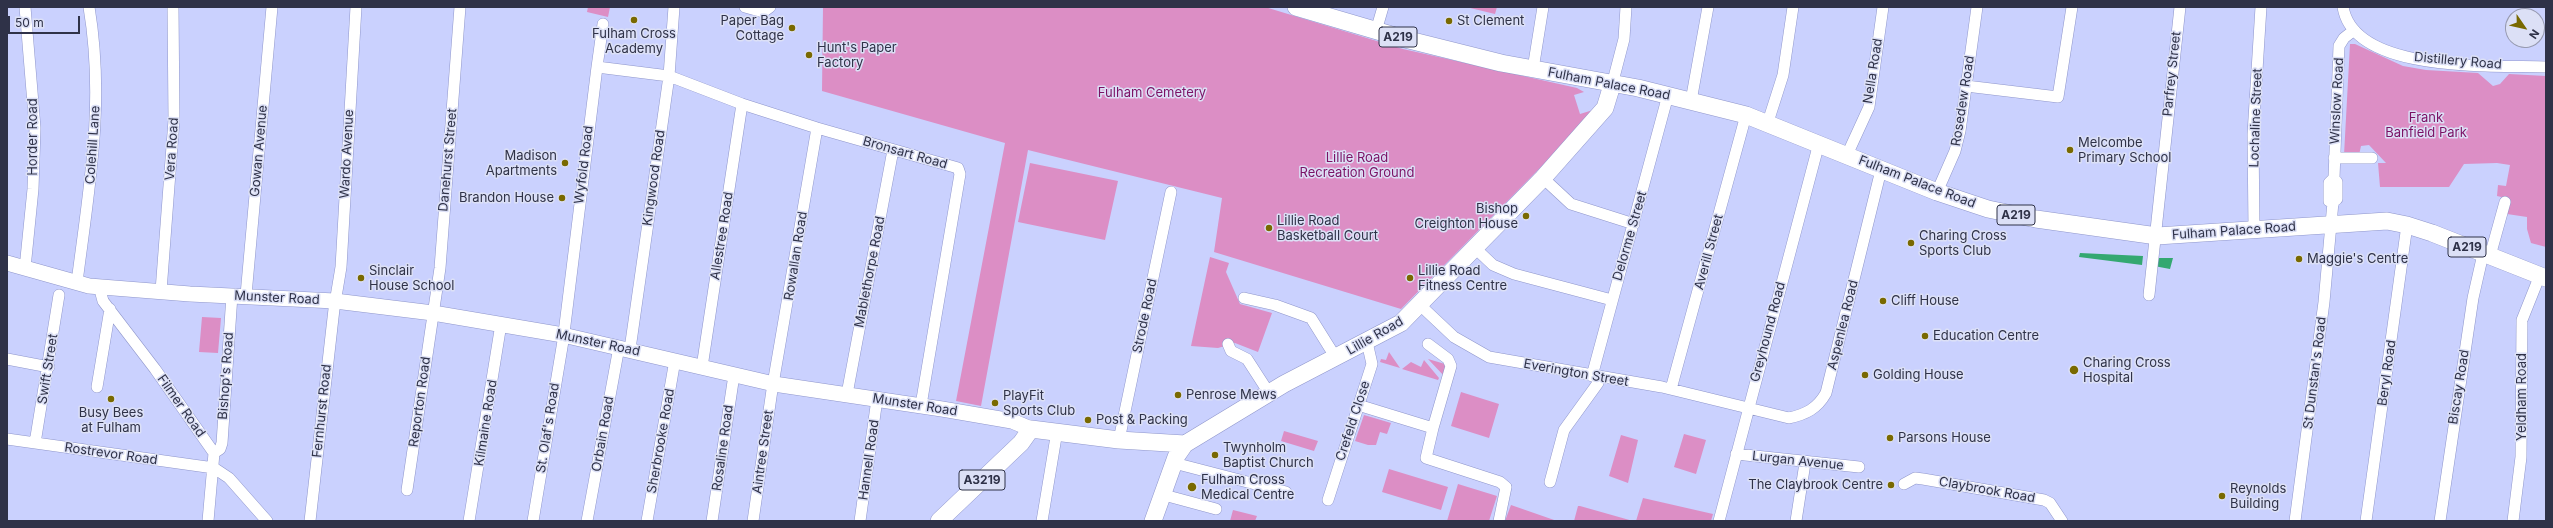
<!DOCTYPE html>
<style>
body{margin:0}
#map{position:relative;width:2553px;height:528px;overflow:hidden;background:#cad1fe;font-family:Inter,sans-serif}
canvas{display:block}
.frame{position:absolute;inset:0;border:8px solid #2f3248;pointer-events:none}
.north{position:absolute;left:2505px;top:8px;width:40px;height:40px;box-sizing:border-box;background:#dce0f6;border:1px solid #979ab0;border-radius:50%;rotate:124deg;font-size:11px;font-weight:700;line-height:16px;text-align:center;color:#2f3248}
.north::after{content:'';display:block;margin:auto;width:14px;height:18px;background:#796900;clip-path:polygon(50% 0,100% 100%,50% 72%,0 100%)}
.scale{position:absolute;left:8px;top:16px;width:72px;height:18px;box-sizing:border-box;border:2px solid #2f3248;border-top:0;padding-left:5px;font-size:12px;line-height:14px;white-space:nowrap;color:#2f3248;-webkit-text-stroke:3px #dce0f6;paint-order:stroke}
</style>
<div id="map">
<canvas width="2553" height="528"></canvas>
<div class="frame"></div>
<div class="north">N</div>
<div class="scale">50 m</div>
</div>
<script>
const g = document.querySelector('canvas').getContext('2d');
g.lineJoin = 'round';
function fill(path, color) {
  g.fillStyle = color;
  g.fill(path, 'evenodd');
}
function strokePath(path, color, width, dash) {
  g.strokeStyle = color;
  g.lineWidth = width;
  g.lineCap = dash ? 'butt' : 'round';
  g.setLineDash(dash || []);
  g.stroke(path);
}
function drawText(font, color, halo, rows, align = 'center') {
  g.font = font + ' Inter,sans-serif';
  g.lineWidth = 3;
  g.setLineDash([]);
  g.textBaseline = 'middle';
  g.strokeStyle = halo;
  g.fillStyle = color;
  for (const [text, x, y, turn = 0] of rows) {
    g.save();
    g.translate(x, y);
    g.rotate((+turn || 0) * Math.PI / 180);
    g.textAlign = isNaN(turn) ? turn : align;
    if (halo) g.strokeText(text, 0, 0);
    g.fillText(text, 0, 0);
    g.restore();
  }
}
fill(new Path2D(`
 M 588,7 L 610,7 L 608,17 L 587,12 Z
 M 823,7 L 1265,7 L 1403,49 L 1577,88 L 1584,92 L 1574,95 L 1580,114 L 1593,110 L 1543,165 L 1401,309 L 1214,252 L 1222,198 L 1028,150 L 981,406 L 956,401 L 1005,143 L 822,91 Z
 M 1466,7 L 1497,7 L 1495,14 Z
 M 2350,44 L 2355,44 L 2403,66 L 2426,70 L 2478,73 L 2493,86 L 2500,84 L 2509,74 L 2546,76 L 2546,247 L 2531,243 L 2527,229 L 2527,217 L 2507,214 L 2510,199 L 2497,196 L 2498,185 L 2506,186 L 2510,165 L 2497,163 L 2464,164 L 2449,187 L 2380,187 L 2378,163 L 2386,163 L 2369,145 L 2361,146 L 2359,155 L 2344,155 Z
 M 1030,163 L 1118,181 L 1105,240 L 1018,222 Z
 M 1210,257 L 1229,263 L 1226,272 L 1240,304 L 1272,313 L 1258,352 L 1235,343 L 1218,348 L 1191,346 Z
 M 202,317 L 221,318 L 218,353 L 199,352 Z
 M 1389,352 L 1400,368 L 1380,362 L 1381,359 L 1386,360 Z
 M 1428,359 L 1445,364 L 1447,368 L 1445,377 Z
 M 1424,360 L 1439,378 L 1438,380 L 1402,369 L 1411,362 L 1421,367 Z
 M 1461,392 L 1499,404 L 1489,438 L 1451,426 Z
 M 1364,415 L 1391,423 L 1387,434 L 1380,432 L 1376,445 L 1368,445 L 1355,441 Z
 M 1284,431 L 1318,441 L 1314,451 L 1281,441 Z
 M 1684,434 L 1706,440 L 1696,474 L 1674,467 Z
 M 1621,435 L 1638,440 L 1628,483 L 1609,476 Z
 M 1389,469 L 1448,487 L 1441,510 L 1382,492 Z
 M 1458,484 L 1497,496 L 1489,521 L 1447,521 Z
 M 1643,498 L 1713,514 L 1711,521 L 1636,521 Z
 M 1511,505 L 1557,521 L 1505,521 Z
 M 1578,506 L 1580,506 L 1633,521 L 1574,521 Z
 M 1233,510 L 1257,516 L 1255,521 L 1230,521 Z`), '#dc8ec5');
fill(new Path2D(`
 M 2080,253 L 2143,256 L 2142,265 L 2079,257 Z
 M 2156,258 L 2173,258 L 2170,269 L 2154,266 Z`), '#34a871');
const street = new Path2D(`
 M 745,7 L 763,12 L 770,7
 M 2343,7 C 2354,74 2495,65 2546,67
 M 1376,31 L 1383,7
 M 597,67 L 603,24
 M 1533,69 L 1543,7
 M 1612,85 L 1624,39 L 1626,7
 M 1966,86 L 2058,97 L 2072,7
 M 1691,101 L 1708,7
 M 1768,122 L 1783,75 L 1793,7
 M 1847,155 L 1869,107 L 1883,7
 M 2334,158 L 2372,158
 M 1543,178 L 1571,204 L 1634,224
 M 1937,192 L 1955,151 L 1960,131 L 1977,7
 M 2333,202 L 2329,201 L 2329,183 L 2334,178
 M 2254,229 L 2253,134 L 2261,7
 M 1475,248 L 1493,265 L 1514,274 L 1612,300
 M 2490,256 L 2505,202
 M 25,268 L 33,189 L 35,128 L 25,7
 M 77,282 C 89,188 105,103 89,7
 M 99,286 L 103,301 L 155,369 L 214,453 L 208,521
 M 161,291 L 174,120 L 173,7
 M 246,295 L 272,7
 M 2149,295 L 2180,7
 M 1244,298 L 1275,305 L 1311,318 L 1336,358
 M 1420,305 L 1454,337 L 1489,357 L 1662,387 L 1789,418 C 1806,414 1817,409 1826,393 L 1881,170
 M 1228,344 L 1231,351 L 1247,359 L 1269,393
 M 1428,344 L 1448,359 L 1451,366 L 1433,428
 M 630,349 L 669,76 L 674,7
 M 7,359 L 49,367
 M 702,367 L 742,104
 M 1592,376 L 1668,95
 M 97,387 L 110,309
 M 1671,389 L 1746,115
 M 847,394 L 893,150
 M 1358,405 L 1433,428 L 1426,458 L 1500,482 L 1506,487 L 1499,521
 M 7,439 L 214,468 L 229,478 L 267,521
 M 1119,440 L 1171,192
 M 35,443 L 59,295
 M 214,453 L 220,449 L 222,443 L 232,295
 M 1736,454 L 1859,467
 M 1174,463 L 1286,492
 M 1550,482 L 1564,430 L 1598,383 L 1598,377
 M 1904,484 L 1915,478 L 1923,479 L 2044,500 L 2050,503 L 2062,521
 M 407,490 L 440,268 L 460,7
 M 1164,495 L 1216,509
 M 1328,500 L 1372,364 L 1367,342
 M 310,521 L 334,309 L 341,267 L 356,7
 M 469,521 L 501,324
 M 533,521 L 563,341 L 597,67 L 669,76 L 742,104 L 817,128 L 958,168 L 960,174 L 921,405
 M 587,521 L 619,347
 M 647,521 L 675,360
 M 712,521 L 734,375
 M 753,521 L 772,390 L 817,128
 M 860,521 L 877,399
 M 1042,521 L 1057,431
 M 1719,521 L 1819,143
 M 1796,521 L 1805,463
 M 2295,521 L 2324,302 L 2333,202 L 2337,199 L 2337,182 L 2334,178 L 2339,46 L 2344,38 L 2353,31
 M 2366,521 L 2407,225
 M 2440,521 L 2473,298 L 2483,254
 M 2513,521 L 2521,457 L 2522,320 L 2540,275`);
const secondary = new Path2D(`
 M 7,263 L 89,286 L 190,294 L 335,301 L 433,313 L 563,335 L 774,384 L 942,409 L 1012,421 L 1031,429`);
const primary = new Path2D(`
 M 1296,7 L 1405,39 L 1501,63 L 1638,88 L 1746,115 L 1937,192 L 1988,209 L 2036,219 L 2157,236 L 2387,221 L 2407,225 L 2432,233 L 2546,278
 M 939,521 L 1021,443 L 1031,429 L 1119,440 L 1185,444
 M 1153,521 L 1176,457 L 1185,444 L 1284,384 L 1401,323 L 1543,178 L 1605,108 L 1612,85`);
strokePath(street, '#8f96cb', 12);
strokePath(secondary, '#8f96cb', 16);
strokePath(primary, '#8f96cb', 18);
strokePath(street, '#fff', 11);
strokePath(secondary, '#fff', 15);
strokePath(primary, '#fff', 17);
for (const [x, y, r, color] of [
 [634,20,4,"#796900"],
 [1449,21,4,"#796900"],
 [792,28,4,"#796900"],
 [809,55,4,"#796900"],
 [2070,150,4,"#796900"],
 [565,163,4,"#796900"],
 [562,198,4,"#796900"],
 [1526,216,4,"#796900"],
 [1269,228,4,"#796900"],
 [1911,243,4,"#796900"],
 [2299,259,4,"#796900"],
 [361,278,4,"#796900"],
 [1410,278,4,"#796900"],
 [1883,301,4,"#796900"],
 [1925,336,4,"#796900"],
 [2074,370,5,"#796900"],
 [1865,375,4,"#796900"],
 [1178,395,4,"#796900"],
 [111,399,4,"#796900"],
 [995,403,4,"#796900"],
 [1088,420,4,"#796900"],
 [1890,438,4,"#796900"],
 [1215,455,4,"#796900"],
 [1891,485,4,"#796900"],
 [1192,487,5,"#796900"],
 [2222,496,4,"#796900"]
]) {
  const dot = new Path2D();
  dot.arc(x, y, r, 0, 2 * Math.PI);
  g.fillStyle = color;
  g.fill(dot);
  strokePath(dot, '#dce0f6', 1.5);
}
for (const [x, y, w] of [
 [1398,37,38],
 [2016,215,38],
 [2467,247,38],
 [982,480,46]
]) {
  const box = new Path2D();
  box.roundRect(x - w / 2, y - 10, w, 20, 3);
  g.fillStyle = '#dce0f6';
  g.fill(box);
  strokePath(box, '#2f3248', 1);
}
drawText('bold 12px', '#2f3248', null, [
 ["A219",1398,37],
 ["A219",2016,215],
 ["A219",2467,247],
 ["A3219",982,480]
]);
drawText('13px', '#2f3248', '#dce0f6', [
 ["Paper Bag",784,21,"right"],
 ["Cottage",784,36,"right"],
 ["St Clement",1457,21],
 ["Fulham Cross",634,34,"center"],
 ["Academy",634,49,"center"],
 ["Hunt's Paper",817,48],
 ["Factory",817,63],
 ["Melcombe",2078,143],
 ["Primary School",2078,158],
 ["Madison",557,156,"right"],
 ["Apartments",557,171,"right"],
 ["Brandon House",554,198,"right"],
 ["Bishop",1518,209,"right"],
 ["Creighton House",1518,224,"right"],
 ["Lillie Road",1277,221],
 ["Basketball Court",1277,236],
 ["Charing Cross",1919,236],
 ["Sports Club",1919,251],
 ["Maggie's Centre",2307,259],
 ["Sinclair",369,271],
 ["House School",369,286],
 ["Lillie Road",1418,271],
 ["Fitness Centre",1418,286],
 ["Cliff House",1891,301],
 ["Education Centre",1933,336],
 ["Charing Cross",2083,363],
 ["Hospital",2083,378],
 ["Golding House",1873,375],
 ["Penrose Mews",1186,395],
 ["PlayFit",1003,396],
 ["Sports Club",1003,411],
 ["Busy Bees",111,413,"center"],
 ["at Fulham",111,428,"center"],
 ["Post & Packing",1096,420],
 ["Parsons House",1898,438],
 ["Twynholm",1223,448],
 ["Baptist Church",1223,463],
 ["Fulham Cross",1201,480],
 ["Medical Centre",1201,495],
 ["The Claybrook Centre",1883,485,"right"],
 ["Reynolds",2230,489],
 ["Building",2230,504]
], 'left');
drawText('13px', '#2f3248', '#dce0f6', [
 ["Distillery Road",2458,61,5],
 ["Nella Road",1873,71,-81],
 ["Parfrey Street",2172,74,-84],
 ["Fulham Palace Road",1609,84,11],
 ["Rosedew Road",1963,101,-81],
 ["Winslow Road",2337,101,-87],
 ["Lochaline Street",2256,118,-88],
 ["Horder Road",33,137,-90],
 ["Colehill Lane",93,145,-86],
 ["Vera Road",172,149,-86],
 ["Gowan Avenue",259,151,-85],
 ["Bronsart Road",905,153,16],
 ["Wardo Avenue",347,154,-87],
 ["Danehurst Street",448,160,-85],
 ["Wyfold Road",584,165,-83],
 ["Kingwood Road",654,178,-82],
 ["Fulham Palace Road",1917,182,21],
 ["Fulham Palace Road",2234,231,-4],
 ["Allestree Road",722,236,-81],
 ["Delorme Street",1630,236,-74],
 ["Averill Street",1709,252,-75],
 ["Rowallan Road",796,256,-81],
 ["Mablethorpe Road",870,272,-79],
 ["Munster Road",277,298,3],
 ["Strode Road",1145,316,-78],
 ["Aspenlea Road",1843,325,-76],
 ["Greyhound Road",1768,332,-75],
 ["Lillie Road",1375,336,-30],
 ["Munster Road",598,343,12],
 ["Swift Street",48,369,-81],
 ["Everington Street",1576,373,10],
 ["St Dunstan's Road",2315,373,-83],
 ["Beryl Road",2387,373,-82],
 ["Bishop's Road",226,376,-86],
 ["Biscay Road",2459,387,-81],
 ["Yeldham Road",2522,397,-90],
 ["Reporton Road",420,402,-82],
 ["Munster Road",915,405,9],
 ["Filmer Road",181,406,55],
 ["Fernhurst Road",322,411,-84],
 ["Crefeld Close",1353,421,-72],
 ["Kilmaine Road",486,423,-81],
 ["St. Olaf's Road",548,428,-81],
 ["Orbain Road",603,434,-80],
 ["Sherbrooke Road",661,441,-80],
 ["Rosaline Road",723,448,-82],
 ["Aintree Street",763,452,-82],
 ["Rostrevor Road",111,454,8],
 ["Hannell Road",869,460,-82],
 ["Lurgan Avenue",1798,461,6],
 ["Claybrook Road",1987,490,10]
]);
drawText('13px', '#7b1165', '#dce0f6', [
 ["Fulham Cemetery",1152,93],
 ["Frank",2426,118],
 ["Banfield Park",2426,133],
 ["Lillie Road",1357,158],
 ["Recreation Ground",1357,173]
]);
</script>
